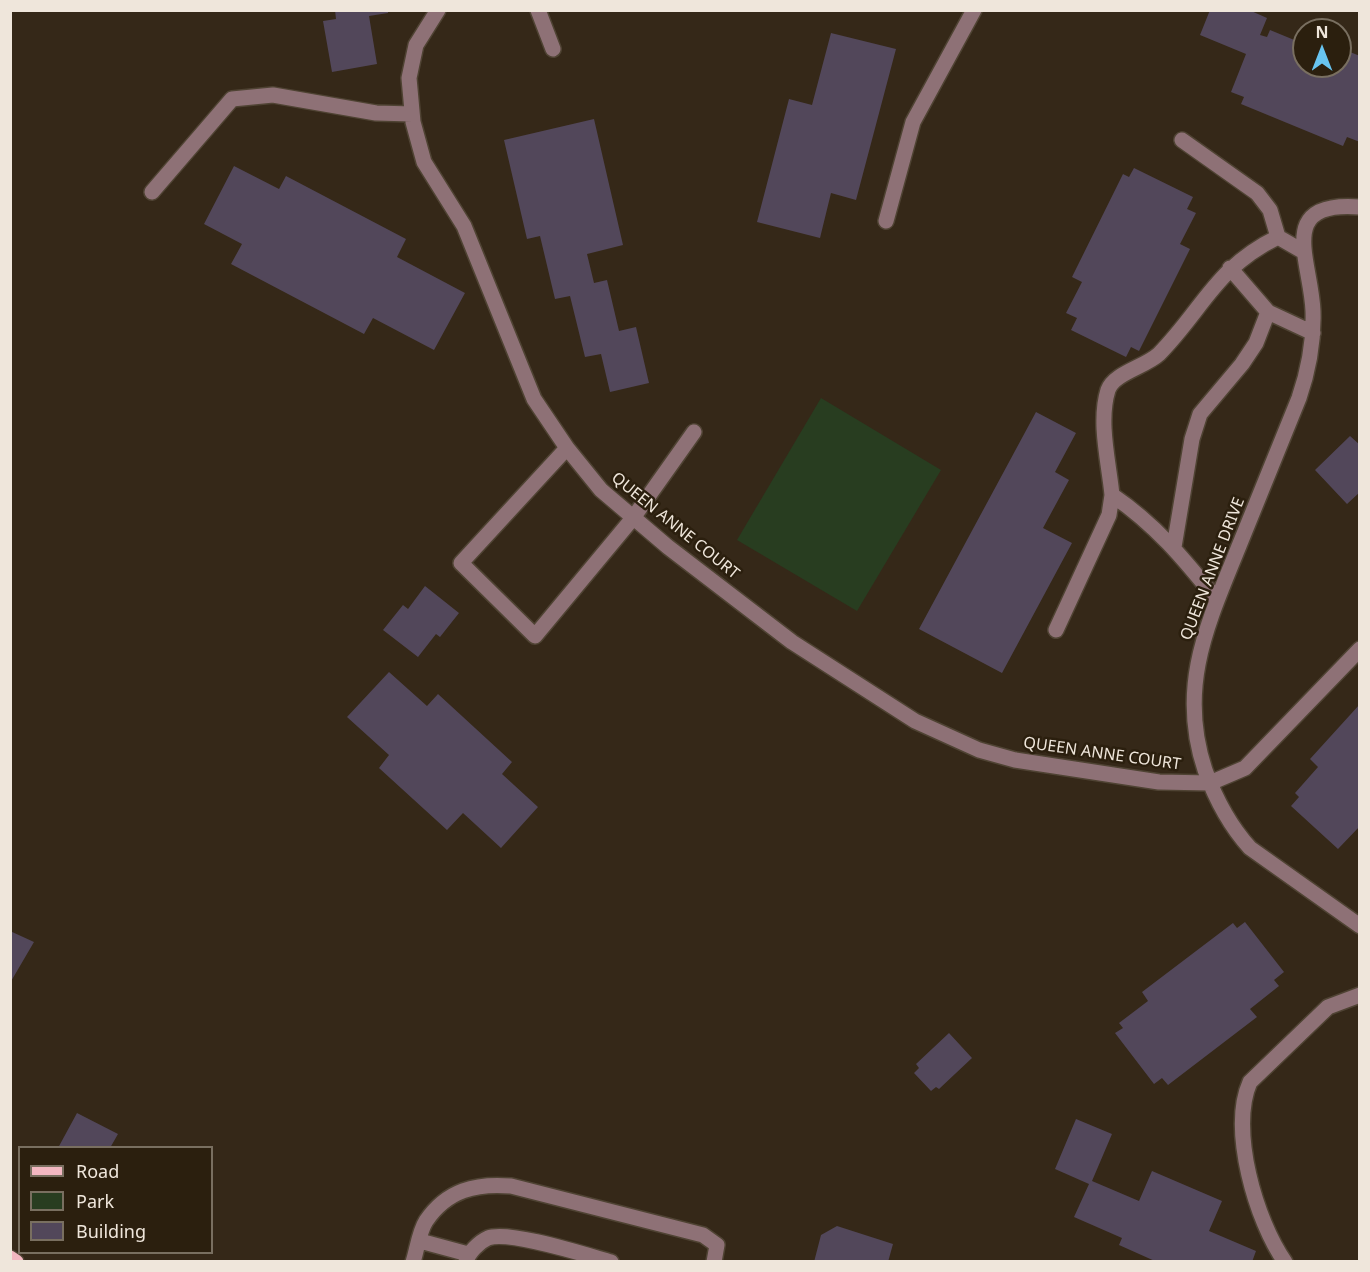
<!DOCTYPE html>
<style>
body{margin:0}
#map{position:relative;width:1370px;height:1272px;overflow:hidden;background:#352818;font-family:"Noto Sans",sans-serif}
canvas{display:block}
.frame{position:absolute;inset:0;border:12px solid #efe6db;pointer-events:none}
.legend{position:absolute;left:18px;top:1146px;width:195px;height:108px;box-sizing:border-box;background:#2b1f0e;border:2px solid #796f60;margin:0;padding:8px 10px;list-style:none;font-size:18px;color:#efe6db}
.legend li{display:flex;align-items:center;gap:12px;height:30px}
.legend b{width:30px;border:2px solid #796f60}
.north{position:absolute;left:1292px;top:18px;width:60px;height:60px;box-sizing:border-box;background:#2b1f0e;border:2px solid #796f60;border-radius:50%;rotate:0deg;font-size:16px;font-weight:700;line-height:24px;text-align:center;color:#efe6db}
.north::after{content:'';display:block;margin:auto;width:21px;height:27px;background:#68c4f0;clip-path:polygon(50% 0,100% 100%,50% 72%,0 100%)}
</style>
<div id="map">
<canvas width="1370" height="1272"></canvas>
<div class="frame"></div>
<ul class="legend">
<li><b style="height:8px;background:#f3b7c1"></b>Road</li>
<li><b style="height:16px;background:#283d20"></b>Park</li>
<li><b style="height:16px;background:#52475a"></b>Building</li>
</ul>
<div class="north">N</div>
</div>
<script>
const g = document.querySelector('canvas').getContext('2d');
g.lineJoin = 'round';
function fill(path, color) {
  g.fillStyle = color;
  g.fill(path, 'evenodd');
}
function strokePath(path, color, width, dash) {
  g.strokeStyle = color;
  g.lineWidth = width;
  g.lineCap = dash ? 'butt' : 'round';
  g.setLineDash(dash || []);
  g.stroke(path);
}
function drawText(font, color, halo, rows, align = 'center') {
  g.font = font + ' "Noto Sans",sans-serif';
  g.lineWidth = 5;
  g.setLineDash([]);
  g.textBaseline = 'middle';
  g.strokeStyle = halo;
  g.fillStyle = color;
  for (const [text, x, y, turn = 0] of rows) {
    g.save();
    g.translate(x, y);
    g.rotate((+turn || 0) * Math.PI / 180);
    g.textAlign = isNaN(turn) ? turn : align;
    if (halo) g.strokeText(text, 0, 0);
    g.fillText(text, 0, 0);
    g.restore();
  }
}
fill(new Path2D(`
 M 821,398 L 941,470 L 857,611 L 737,540 Z`), '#283d20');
fill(new Path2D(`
 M 335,10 L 388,10 L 388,13 L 369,16 L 377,64 L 332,72 L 323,21 L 336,19 Z
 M 1210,10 L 1249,10 L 1267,18 L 1260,35 L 1267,37 L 1270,30 L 1304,44 L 1304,66 L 1340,66 L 1340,48 L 1360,56 L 1360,142 L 1347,137 L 1343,146 L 1241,104 L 1244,97 L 1231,92 L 1246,54 L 1200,35 Z
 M 831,33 L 896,49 L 856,200 L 831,193 L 820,238 L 757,222 L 789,99 L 812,105 Z
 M 594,119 L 623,245 L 587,254 L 594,283 L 607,280 L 619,331 L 636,327 L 649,383 L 610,392 L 601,354 L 585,357 L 570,296 L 555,299 L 540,236 L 527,239 L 504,140 Z
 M 234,166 L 279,189 L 286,176 L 406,239 L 397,257 L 465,293 L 434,350 L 373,318 L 364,334 L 231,264 L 242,244 L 204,224 Z
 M 1134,168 L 1193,197 L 1187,209 L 1196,213 L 1180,244 L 1190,249 L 1139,351 L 1131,347 L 1126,357 L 1071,330 L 1077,318 L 1066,313 L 1082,282 L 1072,277 L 1123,174 L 1129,177 Z
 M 1036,412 L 1076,433 L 1055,472 L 1069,480 L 1043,528 L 1072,543 L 1002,673 L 919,629 Z
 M 1350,436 L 1360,445 L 1360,492 L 1347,504 L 1315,470 Z
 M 425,586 L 459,613 L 440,637 L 436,634 L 418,657 L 383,630 L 403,605 L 408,609 Z
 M 389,672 L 427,706 L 438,694 L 512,762 L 502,774 L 538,807 L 501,848 L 463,813 L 447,830 L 379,768 L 389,755 L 347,717 Z
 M 1360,704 L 1360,826 L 1338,849 L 1291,806 L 1299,797 L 1295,793 L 1318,767 L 1310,759 Z
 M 1245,922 L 1284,972 L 1274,980 L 1279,986 L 1250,1009 L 1257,1017 L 1168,1085 L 1162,1078 L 1154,1084 L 1115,1033 L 1123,1028 L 1119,1023 L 1148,1001 L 1142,992 L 1233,923 L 1237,928 Z
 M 10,931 L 34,942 L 10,983 Z
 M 949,1033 L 972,1058 L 939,1089 L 936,1087 L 931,1091 L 914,1073 L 919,1068 L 916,1064 Z
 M 77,1113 L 118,1134 L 110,1148 L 58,1148 Z
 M 1076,1119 L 1112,1134 L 1092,1181 L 1139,1201 L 1152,1171 L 1222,1201 L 1209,1231 L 1256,1251 L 1252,1262 L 1157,1262 L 1119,1245 L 1122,1238 L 1074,1217 L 1089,1184 L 1055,1169 Z
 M 837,1226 L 893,1244 L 888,1262 L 814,1262 L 821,1235 Z`), '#52475a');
const minor = new Path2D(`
 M 438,10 L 416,45 L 409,78 L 413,122 L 424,162 L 464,226 L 534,399 L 567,448 L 601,490 L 668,547 L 792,642 L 915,721 L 979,750 L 1015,760 L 1159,782 L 1210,783 L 1245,768 L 1360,649
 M 538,10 L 553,49
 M 1182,140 L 1257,193 L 1270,210 L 1278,237
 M 152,192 L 232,99 L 273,95 L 376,113 L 412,114
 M 1360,207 C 1275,200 1311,260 1313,311 C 1314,342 1309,369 1299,398 C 1279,447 1259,497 1239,546 C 1208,623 1177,686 1205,770 C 1216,800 1229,825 1250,848 L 1360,926
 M 886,221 L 913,122 L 974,10
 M 1230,268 L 1268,312 L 1313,333
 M 567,448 L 461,563 L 535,636 L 633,518 L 694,432
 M 1174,547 L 1192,439 L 1200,414 L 1242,364 L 1256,343 L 1268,312
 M 1217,600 C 1184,559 1156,525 1112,495 C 1109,463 1098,422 1108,390 C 1114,373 1145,367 1159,354 C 1204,308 1215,268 1278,237 L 1304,252
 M 1056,630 L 1109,515 L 1112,495
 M 420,1241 L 468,1254
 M 413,1262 C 417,1250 419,1232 426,1221 C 447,1190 476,1183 511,1186 L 703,1235 L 717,1245 L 714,1262
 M 466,1262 C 468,1253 479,1242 488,1238 C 509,1230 586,1255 611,1262
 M 1285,1262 C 1256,1221 1229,1129 1250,1082 L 1328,1007 L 1360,995`);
const major = new Path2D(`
 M 10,1258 L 16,1262`);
strokePath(minor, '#4f4333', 18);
strokePath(major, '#4f4333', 18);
strokePath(minor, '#8e7176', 15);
strokePath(major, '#f3b7c1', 15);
drawText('16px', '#efe6db', '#2b1f0e', [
 ["QUEEN ANNE COURT",675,526,39],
 ["QUEEN ANNE DRIVE",1213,569,-69],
 ["QUEEN ANNE COURT",1102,754,8]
]);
</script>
